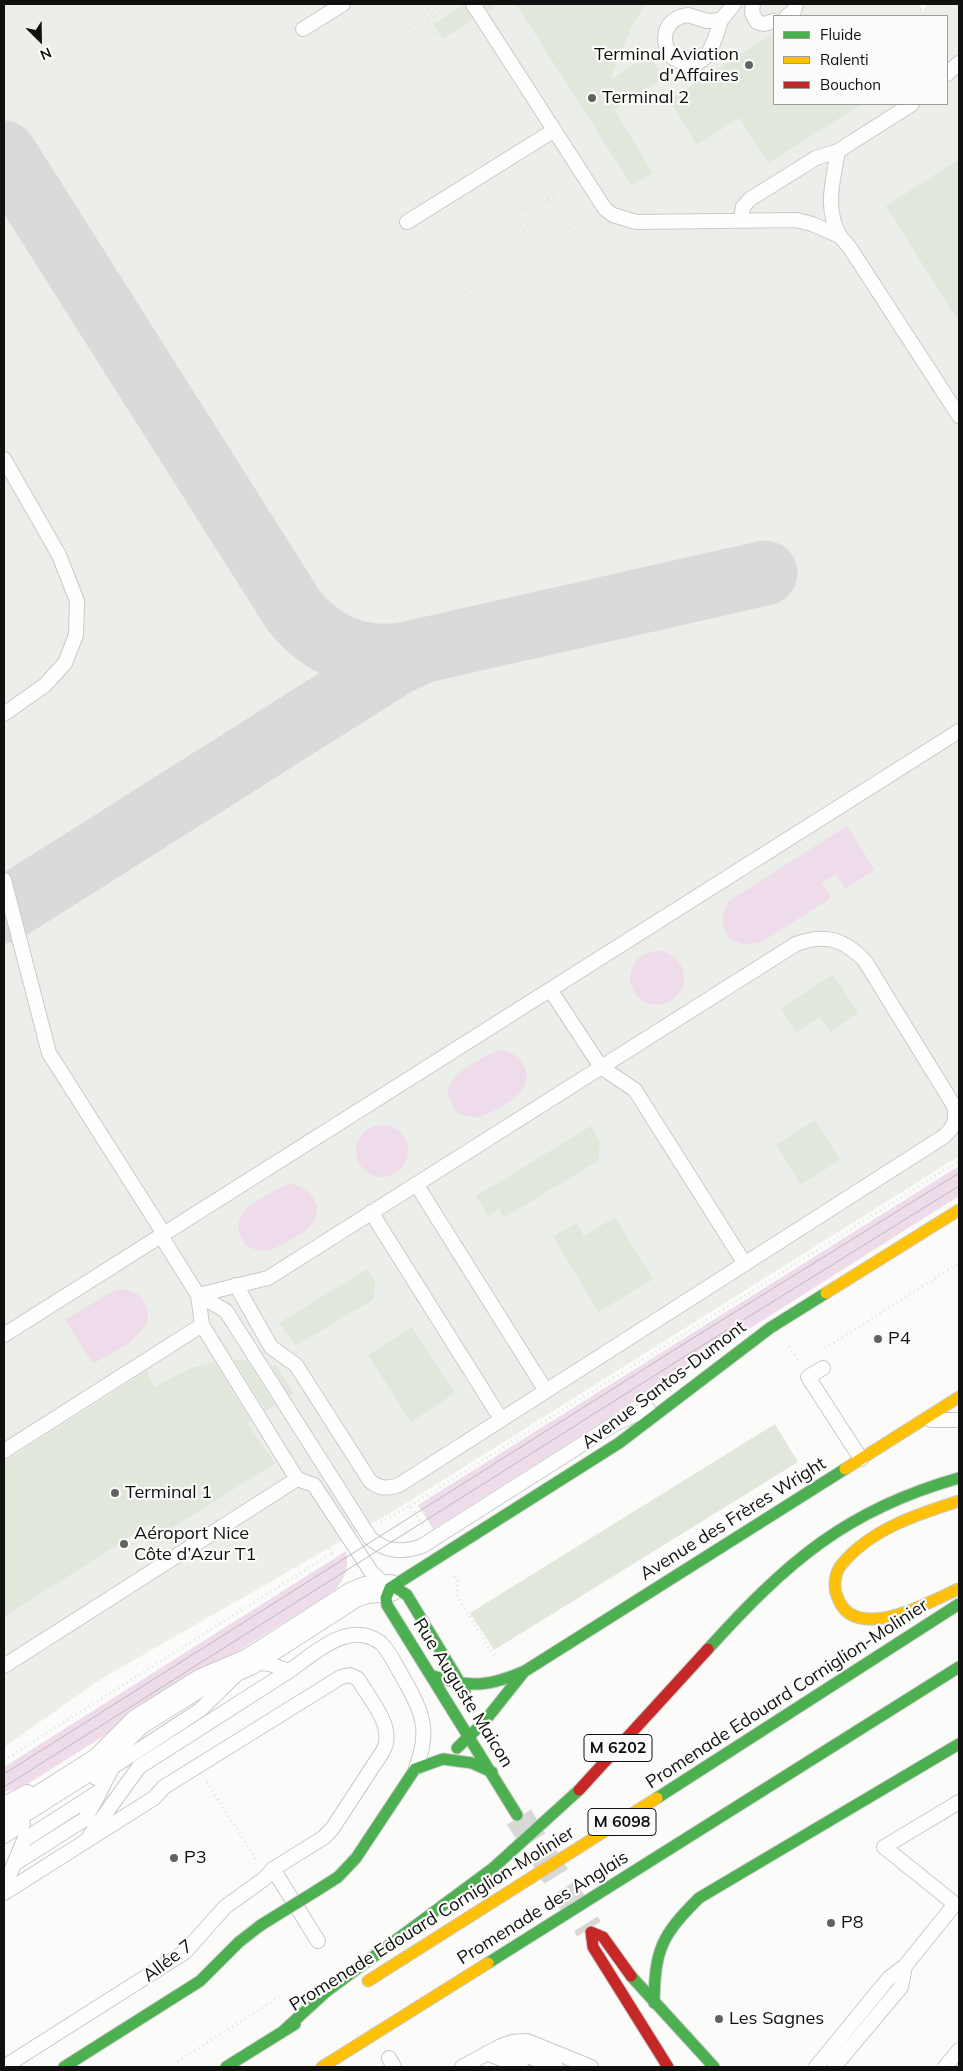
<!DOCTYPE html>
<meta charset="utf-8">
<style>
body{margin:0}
#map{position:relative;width:963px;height:2071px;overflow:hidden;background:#fbfbfa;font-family:Mulish,sans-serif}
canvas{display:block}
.frame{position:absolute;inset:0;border:5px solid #10110f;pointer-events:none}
.legend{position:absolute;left:773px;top:15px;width:175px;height:90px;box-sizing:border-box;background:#fbfcf9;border:1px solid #9d9e9b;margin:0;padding:6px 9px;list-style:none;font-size:15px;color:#10110f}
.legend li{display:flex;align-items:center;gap:10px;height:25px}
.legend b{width:25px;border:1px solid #9d9e9b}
.north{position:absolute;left:15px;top:15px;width:50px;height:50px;-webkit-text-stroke:4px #fbfcf9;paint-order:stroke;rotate:157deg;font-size:14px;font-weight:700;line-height:20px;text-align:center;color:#10110f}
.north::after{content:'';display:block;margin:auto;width:18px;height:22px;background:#10110f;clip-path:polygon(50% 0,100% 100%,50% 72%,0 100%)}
</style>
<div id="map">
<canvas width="963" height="2071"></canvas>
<div class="frame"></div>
<ul class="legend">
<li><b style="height:6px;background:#4caf50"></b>Fluide</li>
<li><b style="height:6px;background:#ffc107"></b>Ralenti</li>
<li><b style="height:6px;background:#c62828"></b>Bouchon</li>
</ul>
<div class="north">N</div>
</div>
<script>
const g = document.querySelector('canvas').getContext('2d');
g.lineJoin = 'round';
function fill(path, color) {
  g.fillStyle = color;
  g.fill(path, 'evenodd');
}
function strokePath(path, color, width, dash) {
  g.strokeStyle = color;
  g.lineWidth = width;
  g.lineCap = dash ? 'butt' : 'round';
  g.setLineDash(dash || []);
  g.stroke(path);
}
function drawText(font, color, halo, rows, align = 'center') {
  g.font = font + ' Mulish,sans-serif';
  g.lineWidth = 4.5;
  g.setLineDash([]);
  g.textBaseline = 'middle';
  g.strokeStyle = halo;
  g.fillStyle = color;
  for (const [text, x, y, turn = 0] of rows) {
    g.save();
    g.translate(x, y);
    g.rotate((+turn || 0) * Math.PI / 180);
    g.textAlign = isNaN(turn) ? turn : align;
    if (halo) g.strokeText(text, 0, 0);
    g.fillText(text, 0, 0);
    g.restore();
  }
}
fill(new Path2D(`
 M 4,4 L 920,4 L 923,12 L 926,4 L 959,4 L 959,1156 L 397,1509 L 101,1679 L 4,1747 ZM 774,16 L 947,16 L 947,104 L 774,104 Z`), '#ecefe9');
fill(new Path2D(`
 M 847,826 L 875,870 L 845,889 L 836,874 L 822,883 L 831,898 L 762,942 L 745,945 L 730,939 C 720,925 720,913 730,900 Z
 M630 978a27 27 0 1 1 54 0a27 27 0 1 1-54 0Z
 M 500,1050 C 520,1052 536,1073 521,1092 C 516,1098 509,1102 502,1106 C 486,1116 474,1122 456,1112 C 439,1087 452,1076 475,1062 C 483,1057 490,1053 500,1050 Z
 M356 1151a26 26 0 1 1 52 0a26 26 0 1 1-52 0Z
 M 959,1166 L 959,1196 L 433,1529 L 418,1505 Z
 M 290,1184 C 310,1186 326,1207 311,1225 C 307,1230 301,1234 295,1237 C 278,1248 266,1256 246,1246 C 229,1219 242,1209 265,1196 C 273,1191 280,1186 290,1184 Z
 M 121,1289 C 131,1290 139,1293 144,1302 C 162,1332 112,1352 93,1364 L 65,1320 L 113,1291 Z
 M 346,1551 C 349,1567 346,1577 335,1590 L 23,1787 L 4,1792 L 4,1767 Z`), '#efdceb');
strokePath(new Path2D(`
 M 4,153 L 294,611 C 322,645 358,661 403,655 L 765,573
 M 4,911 L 396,663 L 420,652`), '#dadada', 65);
fill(new Path2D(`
 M 464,4 L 473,20 L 443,39 L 433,24 Z
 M 483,4 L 498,4 L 488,11 Z
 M 516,4 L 646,4 L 632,25 L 610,80 L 649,55 L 664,78 L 614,110 L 653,173 L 632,186 Z
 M 774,33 L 774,104 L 862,104 L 768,163 L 739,118 L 697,145 L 669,100 Z
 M 959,159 L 959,322 L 886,206 Z
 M 833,974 L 858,1013 L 830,1032 L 820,1017 L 796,1032 L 781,1008 Z
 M 815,1120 L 840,1160 L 801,1185 L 776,1145 Z
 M 591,1126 L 600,1141 L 598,1161 L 504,1218 L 499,1209 L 488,1216 L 476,1196 Z
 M 615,1217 L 653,1279 L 599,1312 L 553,1237 L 576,1223 L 584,1236 Z
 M 367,1269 L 375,1282 L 374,1299 L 296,1346 L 279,1323 Z
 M 412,1327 L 455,1393 L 411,1422 L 368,1355 Z
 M 234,1360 L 247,1360 L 275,1405 L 266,1411 Z
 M 214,1362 L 251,1421 L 247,1423 L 275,1463 L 158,1537 L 150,1524 L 4,1617 L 4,1462 L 147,1371 L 155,1387 L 188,1369 Z
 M 270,1364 L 277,1366 L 294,1394 L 290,1396 Z
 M 775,1424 L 798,1462 L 494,1650 L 470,1613 Z`), '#e2e7dc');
strokePath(new Path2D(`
 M 519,1817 L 589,1929`), '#d8d8d7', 28, [28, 14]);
const lane = new Path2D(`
 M 473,4 L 605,209 L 613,215 L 636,222 L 797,220 L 812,224 L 840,236 L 850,248 L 959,416
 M 753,4 L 752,13 L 757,22 L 764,24 L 774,21
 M 688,15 L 707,21 L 721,20 C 713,45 706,77 673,58 C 658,40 665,18 688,15 Z
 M 787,16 L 794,11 L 796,4
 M 721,20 L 734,4
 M 303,29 L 343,4
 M 947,74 L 959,63
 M 838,151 L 912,104
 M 741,219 L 743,207 L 750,199 L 816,158 L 838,151 C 833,181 824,208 840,236
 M 407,222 L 553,131
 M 4,459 L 59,555 L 77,601 L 76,635 L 65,663 L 45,685 L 4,714
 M 4,880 L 49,1053 L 164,1234
 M 551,991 L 601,1067 L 635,1090 L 745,1264
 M 416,1184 L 546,1391
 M 371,1212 L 501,1419
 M 161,1236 L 198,1295 L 202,1325 L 297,1479 L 314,1485 L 372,1573 L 389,1588
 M 198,1295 L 268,1278 L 796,944 C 825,933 844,939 865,961 L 954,1106 C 957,1120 954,1128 943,1137 L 399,1485 C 387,1489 380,1489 370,1481 L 296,1365 L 271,1347 L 236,1285
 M 198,1295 L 226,1311 L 370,1538 C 386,1552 402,1553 422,1546 L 614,1424 L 648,1409
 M 4,1335 L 959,731
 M 823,1368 L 808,1377 L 861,1459
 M 931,1420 L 959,1420
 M 4,1451 L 202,1325
 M 4,1666 L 297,1479
 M 96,1778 L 200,1710 L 249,1662 L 270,1664 L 289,1671 C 315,1653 349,1619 381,1643 C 390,1653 396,1665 402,1676 C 422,1710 431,1730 416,1768
 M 4,1804 L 27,1792
 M 90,1835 L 139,1767 L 289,1671
 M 4,1836 L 23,1824
 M 14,1864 L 85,1819 L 100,1792
 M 273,1869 L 318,1941
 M 9,1889 L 6,1883 L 24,1840 L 100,1791 L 112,1768
 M 4,1893 L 154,1798 L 164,1787 L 341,1677 L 350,1675 L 358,1679 C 370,1700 396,1727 383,1751 L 332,1829 L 323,1838 L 273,1869 L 264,1879 L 225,1907 L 185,1952 L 4,2067
 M 905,1966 L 955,1904 L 884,1847 L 959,1802
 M 501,2046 L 512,2042 L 527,2041 L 591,2067
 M 487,2053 L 521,2067
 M 389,2058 L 394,2067
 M 462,2067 L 501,2046 L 556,2067
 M 816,2067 L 889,1978 L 905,1966 L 901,1987 L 834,2067
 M 945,2067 L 959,2050`);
const street = new Path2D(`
 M 4,1821 L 99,1761 L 138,1722 L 202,1682 L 249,1662 L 353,1595 L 366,1590 L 390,1588`);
const fast = new Path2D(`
 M 390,1588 L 619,1443 L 770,1328 L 826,1293
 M 390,1588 L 386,1598 L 387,1605 L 517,1815
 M 390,1588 L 396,1588 L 407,1595 L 465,1691
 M 708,1649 C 786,1563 845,1510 959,1478
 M 433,1676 C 471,1688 488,1687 525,1671 L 845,1469
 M 457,1748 L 484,1722 L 523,1673
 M 657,1798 L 959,1604
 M 316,1891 L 338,1877 L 356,1858 L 415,1769 L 443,1759 L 472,1763 L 492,1772
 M 488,1963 L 959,1667
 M 631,1976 L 714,2067
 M 654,2003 C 655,1949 661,1936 699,1898 L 959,1744
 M 281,2033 L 327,1991 L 492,1869 L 579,1790
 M 64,2067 L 200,1981 L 239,1942 L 261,1925
 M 226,2067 L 295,2024`);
const slow = new Path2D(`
 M 826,1293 L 959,1210
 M 845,1469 L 959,1397
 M 958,1589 C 928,1603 853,1645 837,1596 C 833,1586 835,1572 842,1564 C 871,1529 918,1514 959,1501
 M 368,1981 L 657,1798
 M 322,2067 L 488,1963`);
const jam = new Path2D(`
 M 579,1790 L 708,1649
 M 631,1976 L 603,1937 L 591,1932 L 593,1947 L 668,2067`);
strokePath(lane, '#c9cac8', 16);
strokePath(street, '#c9cac8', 28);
strokePath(fast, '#c9cac8', 13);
strokePath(slow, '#c9cac8', 13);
strokePath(jam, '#c9cac8', 13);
strokePath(new Path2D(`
 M 358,60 L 426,16 L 429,20 L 440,14 L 433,4
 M 383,67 L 438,32
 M 563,220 L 637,309
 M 470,233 L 555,196
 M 465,292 L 527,227 L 551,212
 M 789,1346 L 799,1362
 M 825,1348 L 959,1263
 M 300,1502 L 332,1553 L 335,1551
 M 410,1506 L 959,1161
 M 381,1522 L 410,1506 L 423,1525
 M 143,1529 L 153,1546 L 155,1545
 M 455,1576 L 458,1581 L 457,1596 L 494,1656
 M 4,1760 L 332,1553
 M 207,1782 L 257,1861
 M 169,2067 L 279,1997`), '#e2e2e1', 3, [1, 4]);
strokePath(lane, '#fefefe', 14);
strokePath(street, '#fefefe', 26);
strokePath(fast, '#4caf50', 11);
strokePath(slow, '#ffc107', 11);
strokePath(jam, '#c62828', 11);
strokePath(new Path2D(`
 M 4,1774 L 690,1340 L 959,1173
 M 4,1787 L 687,1355 L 959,1186`), '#babab9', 1);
const fastBridge = new Path2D(`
 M 261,1925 L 316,1891`);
strokePath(fastBridge, '#c9cac8', 13, []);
strokePath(new Path2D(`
 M 426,4 L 436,20
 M 551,202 L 539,184 L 545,180 L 555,196`), '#e2e2e1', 3, [1, 4]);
strokePath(fastBridge, '#4caf50', 11);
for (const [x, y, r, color] of [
 [749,65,5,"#626361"],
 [592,98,5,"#626361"],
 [878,1339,5,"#626361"],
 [115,1493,5,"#626361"],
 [124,1544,5,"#626361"],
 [174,1858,5,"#626361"],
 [831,1923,5,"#626361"],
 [719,2019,5,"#626361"]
]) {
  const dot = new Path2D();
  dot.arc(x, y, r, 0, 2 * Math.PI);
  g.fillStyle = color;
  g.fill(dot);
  strokePath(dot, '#fbfcf9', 2);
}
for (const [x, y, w] of [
 [618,1748,68],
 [622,1822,68]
]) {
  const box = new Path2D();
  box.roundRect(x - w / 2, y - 13.5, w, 27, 4);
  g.fillStyle = '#fbfcf9';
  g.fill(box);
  strokePath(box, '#10110f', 1);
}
drawText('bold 16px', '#10110f', null, [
 ["M 6202",618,1748],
 ["M 6098",622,1822]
]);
drawText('18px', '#10110f', '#fbfcf9', [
 ["Terminal Aviation",739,55,"right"],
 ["d'Affaires",739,76,"right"],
 ["Terminal 2",602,98],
 ["P4",888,1339],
 ["Terminal 1",125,1493],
 ["Aéroport Nice",134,1534],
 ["Côte d’Azur T1",134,1555],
 ["P3",184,1858],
 ["P8",841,1923],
 ["Les Sagnes",729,2019]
], 'left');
drawText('18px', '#10110f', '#fbfcf9', [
 ["Avenue Santos-Dumont",664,1385,-37],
 ["Avenue des Frères Wright",733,1519,-32],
 ["Rue Auguste Maicon",463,1693,58],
 ["Promenade Edouard Corniglion-Molinier",787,1694,-33],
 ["Promenade des Anglais",543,1908,-32],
 ["Promenade Edouard Corniglion-Molinier",432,1919,-32],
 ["Allée 7",168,1961,-37]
]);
</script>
